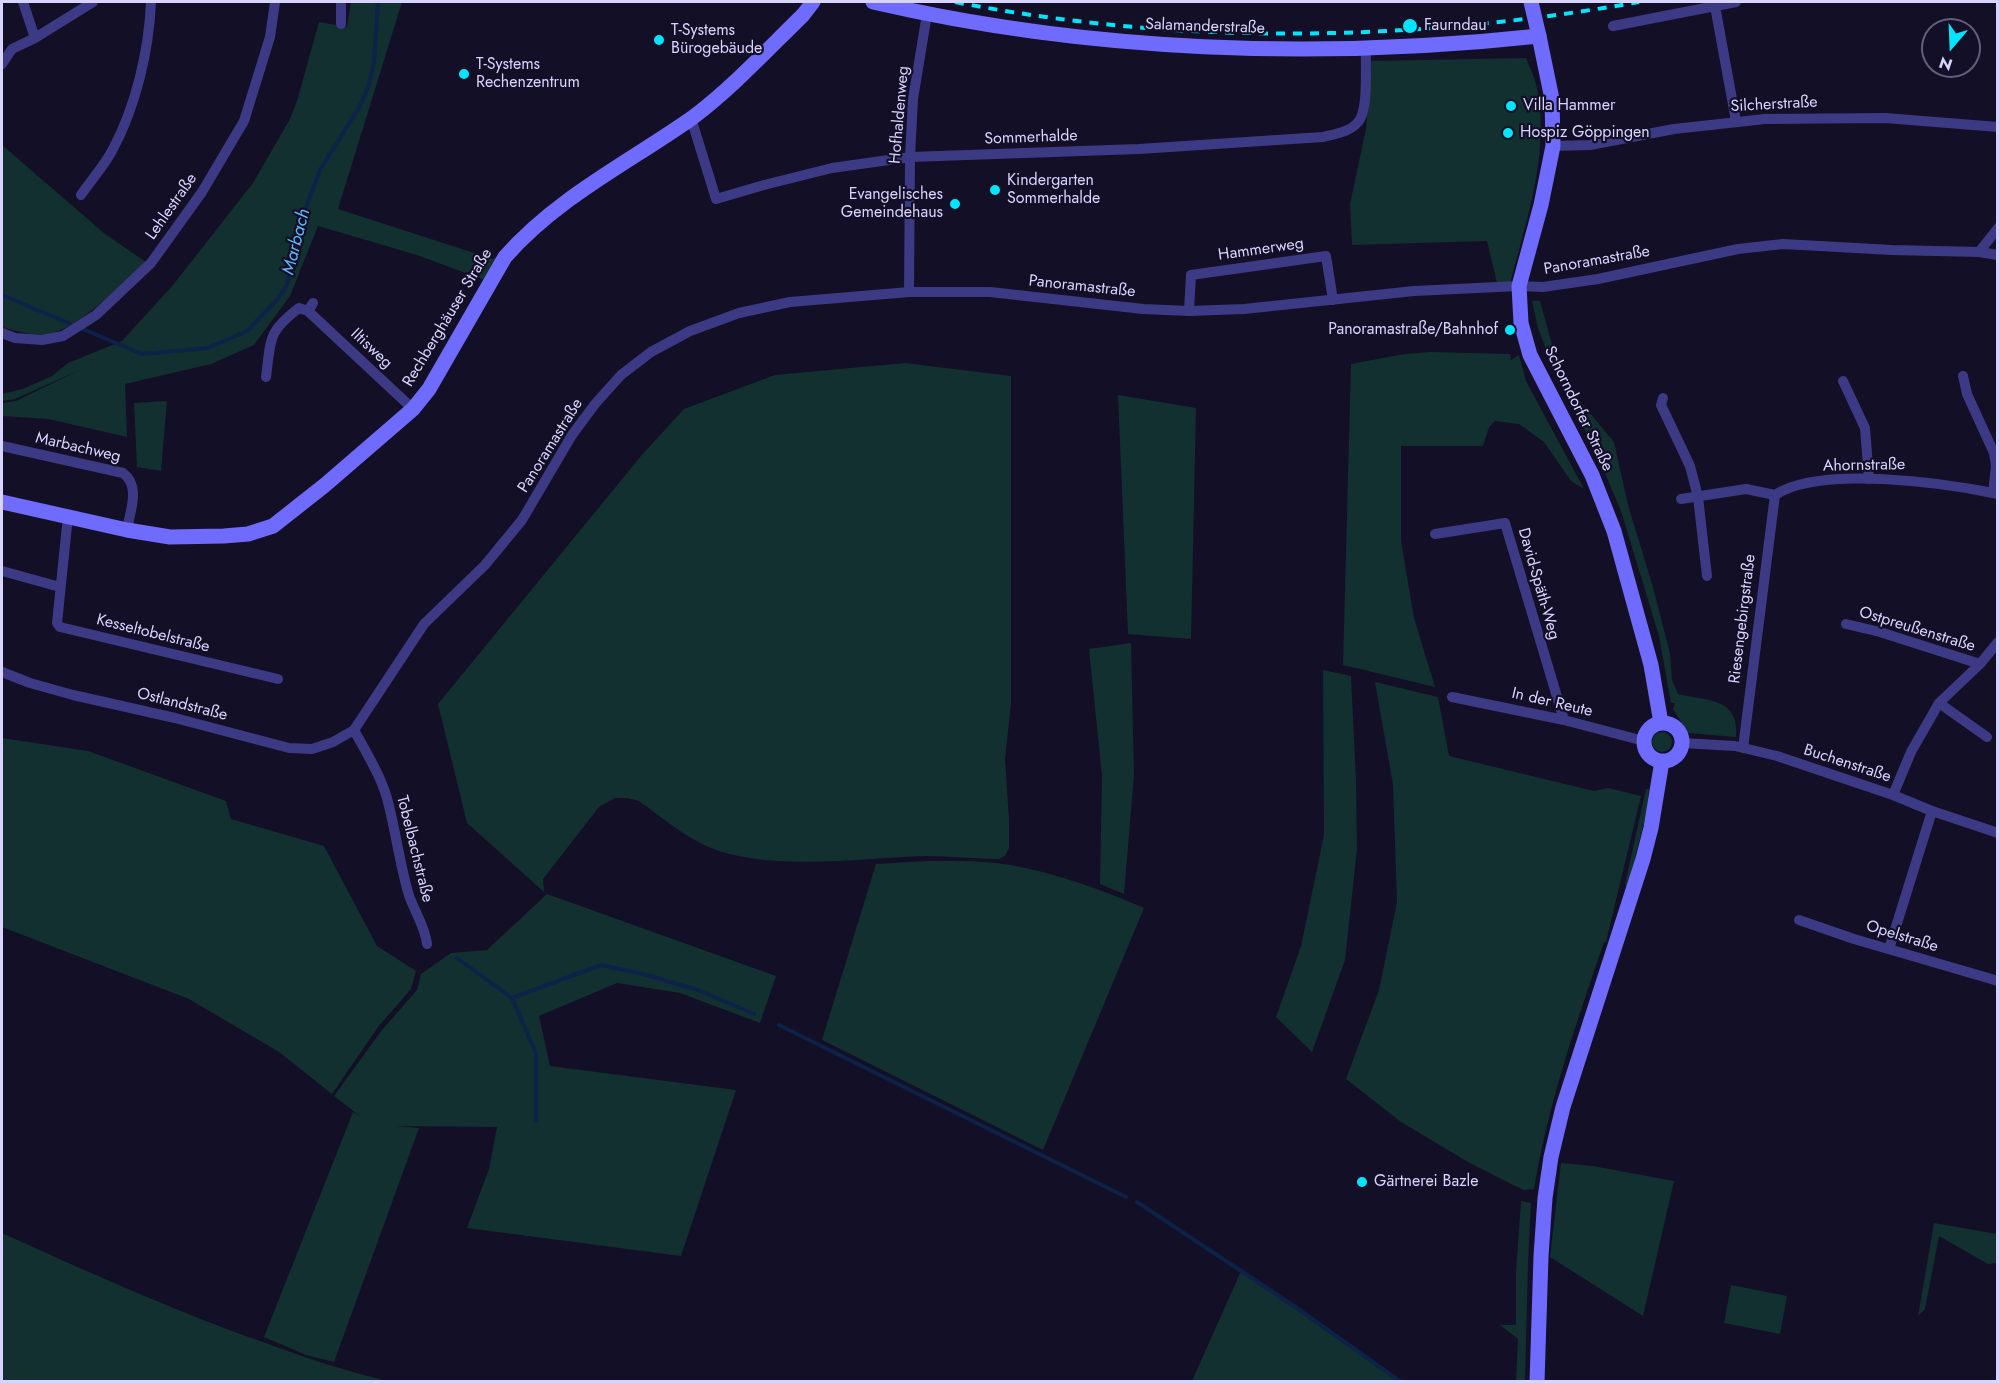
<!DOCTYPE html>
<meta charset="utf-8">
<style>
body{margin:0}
#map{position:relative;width:1999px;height:1383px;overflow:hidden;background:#130f26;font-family:Jost,sans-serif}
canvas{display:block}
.frame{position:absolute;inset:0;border:3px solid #d9d4ff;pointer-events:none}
.north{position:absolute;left:1921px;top:18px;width:60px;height:60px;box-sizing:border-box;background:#130f26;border:2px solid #625e7d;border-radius:50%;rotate:199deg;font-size:16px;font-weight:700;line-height:24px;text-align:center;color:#d9d4ff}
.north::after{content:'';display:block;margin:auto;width:21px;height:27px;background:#00e5ff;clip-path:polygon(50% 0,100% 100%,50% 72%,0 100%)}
</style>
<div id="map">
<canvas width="1999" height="1383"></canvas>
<div class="frame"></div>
<div class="north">N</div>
</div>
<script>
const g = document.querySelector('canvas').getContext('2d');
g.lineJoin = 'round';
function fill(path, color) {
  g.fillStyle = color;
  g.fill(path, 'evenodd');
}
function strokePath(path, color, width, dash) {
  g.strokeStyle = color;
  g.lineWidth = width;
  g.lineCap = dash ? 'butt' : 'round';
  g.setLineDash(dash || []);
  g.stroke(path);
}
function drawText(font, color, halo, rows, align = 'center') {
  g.font = font + ' Jost,sans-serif';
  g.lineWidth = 4.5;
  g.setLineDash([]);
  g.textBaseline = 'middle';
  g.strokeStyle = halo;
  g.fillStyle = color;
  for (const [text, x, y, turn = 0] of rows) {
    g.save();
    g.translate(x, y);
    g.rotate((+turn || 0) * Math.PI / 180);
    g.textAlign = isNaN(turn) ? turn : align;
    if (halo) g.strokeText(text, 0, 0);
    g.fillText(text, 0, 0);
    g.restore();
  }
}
fill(new Path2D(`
 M 351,2 L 402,2 L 338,209 L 493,259 L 514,247 L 490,282 L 417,255 L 318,226 L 290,296 L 254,345 L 211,364 L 125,384 L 127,437 L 48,419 L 2,416 L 2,403 L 16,401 L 80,370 L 15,399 L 2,401 L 2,394 L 23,389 L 52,376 L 68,363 L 122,341 L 173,285 L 253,183 L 290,119 L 297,101 L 319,22 L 347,27 Z
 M 1526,58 C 1530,68 1535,78 1537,88 C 1550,154 1526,221 1510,284 L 1497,283 L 1487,241 L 1352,245 L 1350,204 L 1366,129 L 1371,61 Z
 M 2,145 L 105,234 L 146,262 C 120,285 86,322 53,333 C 38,338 16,331 2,327 Z
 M 1532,301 L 1540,301 L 1553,348 L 1574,394 L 1614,442 L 1628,505 L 1653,587 L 1670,654 L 1672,680 L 1678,694 C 1706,701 1740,697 1736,737 L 1688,733 L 1673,709 L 1675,703 L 1671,703 L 1659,636 L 1621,511 L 1595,450 L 1553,368 L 1538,328 Z
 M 1430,352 L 1510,354 L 1511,360 L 1519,355 L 1526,381 L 1584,489 L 1571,481 L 1544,442 L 1519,424 L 1495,421 L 1489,427 L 1483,446 L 1401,446 L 1401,541 L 1414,618 L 1435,687 L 1343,665 L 1351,364 L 1404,354 Z
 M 905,363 L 1011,376 L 1011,704 L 1005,759 L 1009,819 L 1009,848 L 1005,856 L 999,859 C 975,859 951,856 926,856 C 861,858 764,873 704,845 C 681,834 660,816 639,801 L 627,798 L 615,798 L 599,807 L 543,879 L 544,892 L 467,823 L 438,704 L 641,456 L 684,409 L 775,375 Z
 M 1118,395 L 1196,408 L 1191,639 L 1128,634 Z
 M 167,401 L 161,471 L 137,467 L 134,403 Z
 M 1131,643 L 1134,775 L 1124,894 L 1100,884 L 1102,776 L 1089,649 Z
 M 1323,670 L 1351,676 L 1356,781 L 1357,849 L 1345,960 L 1312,1052 L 1276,1017 L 1301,946 L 1324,835 Z
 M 1375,682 L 1438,697 L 1449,756 L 1594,791 L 1608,788 L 1641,796 L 1606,942 L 1604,942 C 1576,1024 1548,1104 1534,1189 L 1524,1190 L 1513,1185 L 1468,1162 L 1401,1122 L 1346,1079 L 1379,990 L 1397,902 L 1393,785 Z
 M1652 742a10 10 0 1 1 20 0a10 10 0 1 1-20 0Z
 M 2,738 L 88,751 L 226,801 L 231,819 L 324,846 L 377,946 L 416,971 L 411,989 L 378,1027 L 332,1094 L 279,1052 L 189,999 L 2,927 Z
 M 1646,789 L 1649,789 L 1647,811 L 1627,889 L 1625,884 Z
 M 927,861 C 954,861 983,860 1011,865 C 1055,873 1103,890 1144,908 L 1043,1150 L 822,1040 L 876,864 Z
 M 547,894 L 776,976 L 760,1023 L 680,993 L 617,983 L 539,1016 L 550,1066 L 736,1090 L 681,1256 L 467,1228 L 489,1169 L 497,1127 L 396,1126 L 419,1128 L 334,1362 L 306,1355 L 264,1337 L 353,1112 L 361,1117 L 334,1096 L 382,1030 L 417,990 L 421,974 L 451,953 L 487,950 Z
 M 1561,1163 L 1593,1166 L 1674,1181 L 1643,1316 L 1550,1257 Z
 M 1521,1201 L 1531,1203 L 1528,1262 L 1525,1382 L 1516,1381 L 1518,1339 L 1500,1325 L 1516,1325 L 1516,1273 Z
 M 1934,1223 L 1997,1234 L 1997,1263 L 1988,1264 L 1939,1236 L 1925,1309 L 1918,1316 Z
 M 2,1233 C 90,1273 179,1313 271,1345 C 310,1359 348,1372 388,1381 L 2,1381 Z
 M 1241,1271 L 1398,1381 L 1192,1381 Z
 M 1731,1285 L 1787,1296 L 1780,1334 L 1724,1323 Z`), '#12302f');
strokePath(new Path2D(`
 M 2,295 L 142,354 L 208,348 L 247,331 L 277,300 L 287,285 L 297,231 L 320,170 L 360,106 L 368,87 L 374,63 L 378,2
 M 457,958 L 512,998 L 601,965 L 643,974 L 698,990 L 754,1014
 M 512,998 L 536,1053 L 536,1121
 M 779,1025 L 1126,1197
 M 1137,1202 L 1294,1306 L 1401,1382`), '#0c2248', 4);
strokePath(new Path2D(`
 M 23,2 L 35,38
 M 1715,6 L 1736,121
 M 341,24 L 341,2
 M 1613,26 L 1736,2
 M 2,64 L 12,49 L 35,38 L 93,2
 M 691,118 L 716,199 L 764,185 L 832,168 L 910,157 L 1139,149 L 1323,137 C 1335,134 1350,132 1358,122 C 1369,111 1365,64 1366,48
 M 1553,146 L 1590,145 L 1674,129 L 1765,119 L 1885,118 L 1998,127
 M 81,195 C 91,180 105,165 113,149 C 136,106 149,50 151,2
 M 1979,252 L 1998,228
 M 909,292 L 910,157 L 913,99 L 927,14
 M 308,311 L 413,409
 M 1189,311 L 1191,275 L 1326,256 L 1333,300
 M 2,333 L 15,338 L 42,340 L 63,336 L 96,315 L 151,263 L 202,192 L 244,121 L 270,37 L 275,2
 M 1963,376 L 1967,394 L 1994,453 L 1996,466 L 1993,493
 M 266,377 C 271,340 267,332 299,308 L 308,311 L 313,303
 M 1843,381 L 1865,428 L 1869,479
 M 1663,398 L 1661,405 L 1690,466 L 1698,497 L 1707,576
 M 2,446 L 123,473 C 141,486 130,511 127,530
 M 1681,499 L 1746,489 L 1775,495 C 1820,465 1945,483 1998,494
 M 68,516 L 57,623 L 60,627 L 278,679
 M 1435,534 L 1505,523 L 1564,720
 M 2,571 L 60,587
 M 1846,624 L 1880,632 L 1980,664
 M 2,672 L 30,683 L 73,695 L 175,718 L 289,748 L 312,749 L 333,742 L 354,730 L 424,624 L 485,565 L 522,520 L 572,435 L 595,404 L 621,375 L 651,352 L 690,331 L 739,313 L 790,302 L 909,292 L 990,292 L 1143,309 L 1189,311 L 1244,309 L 1414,291 L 1519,286 L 1543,287 L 1598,279 L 1738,249 L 1783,244 L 1892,250 L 1979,252 L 1998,255
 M 1452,697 L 1564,720 L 1644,741
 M 1939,703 L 1987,737
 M 354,730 C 367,754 383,779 389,806 C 396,834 400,864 408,892 C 413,910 425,925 427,944
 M 1682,743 L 1735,746 L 1777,756 L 1893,795 L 1932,811 L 1998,833
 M 1743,748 L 1775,495
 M 1893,795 L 1911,752 L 1939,703 L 1980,664 L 1998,642
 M 1799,920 L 1854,939 L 1998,981
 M 1889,949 L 1932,811`), '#3d3a85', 10);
strokePath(new Path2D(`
 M 873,2 C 1088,52 1319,60 1539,36 L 1552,99 L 1553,146 L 1541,205 L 1519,286 L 1521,323 L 1530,355 L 1592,475 L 1614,531 L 1651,665 L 1661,723
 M 2,502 L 127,530 L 170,537 L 224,536 L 248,534 L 273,526 L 325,485 L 413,409 L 429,389 L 505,257 C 558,197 628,163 692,118 C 732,88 767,50 803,15 L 813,2
 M1644 742a19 19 0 1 1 38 0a19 19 0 1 1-38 0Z
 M 1537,1382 L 1541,1256 L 1545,1198 L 1551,1157 L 1563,1107 L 1643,859 L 1651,828 L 1662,761`), '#6f6bff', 15);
strokePath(new Path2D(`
 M 955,2 C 1182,46 1413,42 1639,2`), '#00e5ff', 4, [9, 8]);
strokePath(new Path2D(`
 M 1531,2 L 1539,36`), '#6f6bff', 15);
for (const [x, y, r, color] of [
 [1410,26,8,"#00e5ff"],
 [659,40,6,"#00e5ff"],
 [464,74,6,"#00e5ff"],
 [1511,106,6,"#00e5ff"],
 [1508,133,6,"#00e5ff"],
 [995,190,6,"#00e5ff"],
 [955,204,6,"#00e5ff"],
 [1510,330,6,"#00e5ff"],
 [1362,1182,6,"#00e5ff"]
]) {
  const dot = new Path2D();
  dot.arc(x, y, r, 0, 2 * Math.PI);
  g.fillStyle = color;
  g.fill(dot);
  strokePath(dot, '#130f26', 2);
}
drawText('16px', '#d9d4ff', '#130f26', [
 ["Faurndau",1424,26],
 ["T-Systems",671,31],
 ["Bürogebäude",671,49],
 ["T-Systems",476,65],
 ["Rechenzentrum",476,83],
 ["Villa Hammer",1523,106],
 ["Hospiz Göppingen",1520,133],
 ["Kindergarten",1007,181],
 ["Sommerhalde",1007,199],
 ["Evangelisches",943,195,"right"],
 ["Gemeindehaus",943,213,"right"],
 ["Panoramastraße/Bahnhof",1498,330,"right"],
 ["Gärtnerei Bazle",1374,1182]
], 'left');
drawText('16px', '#d9d4ff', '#130f26', [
 ["Salamanderstraße",1205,27,2],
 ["Silcherstraße",1774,105,-3],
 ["Hofhaldenweg",900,115,-85],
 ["Sommerhalde",1031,138,-2],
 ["Lehlestraße",172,207,-55],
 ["Hammerweg",1261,250,-8],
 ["Panoramastraße",1597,261,-10],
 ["Panoramastraße",1082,287,6],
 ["Rechberghäuser Straße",448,318,-59],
 ["Iltisweg",371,349,43],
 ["Schorndorfer Straße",1578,409,64],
 ["Panoramastraße",551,446,-58],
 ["Marbachweg",78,448,13],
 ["Ahornstraße",1864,466,-1],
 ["David-Späth-Weg",1538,584,74],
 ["Riesengebirgstraße",1743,619,-83],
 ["Ostpreußenstraße",1917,630,17],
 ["Kesseltobelstraße",153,634,14],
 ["In der Reute",1552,703,13],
 ["Ostlandstraße",182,705,14],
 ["Buchenstraße",1847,764,18],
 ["Tobelbachstraße",414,849,76],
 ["Opelstraße",1902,937,17]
]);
drawText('italic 18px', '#62b6ff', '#130f26', [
 ["Marbach",297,242,-76]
]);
</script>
